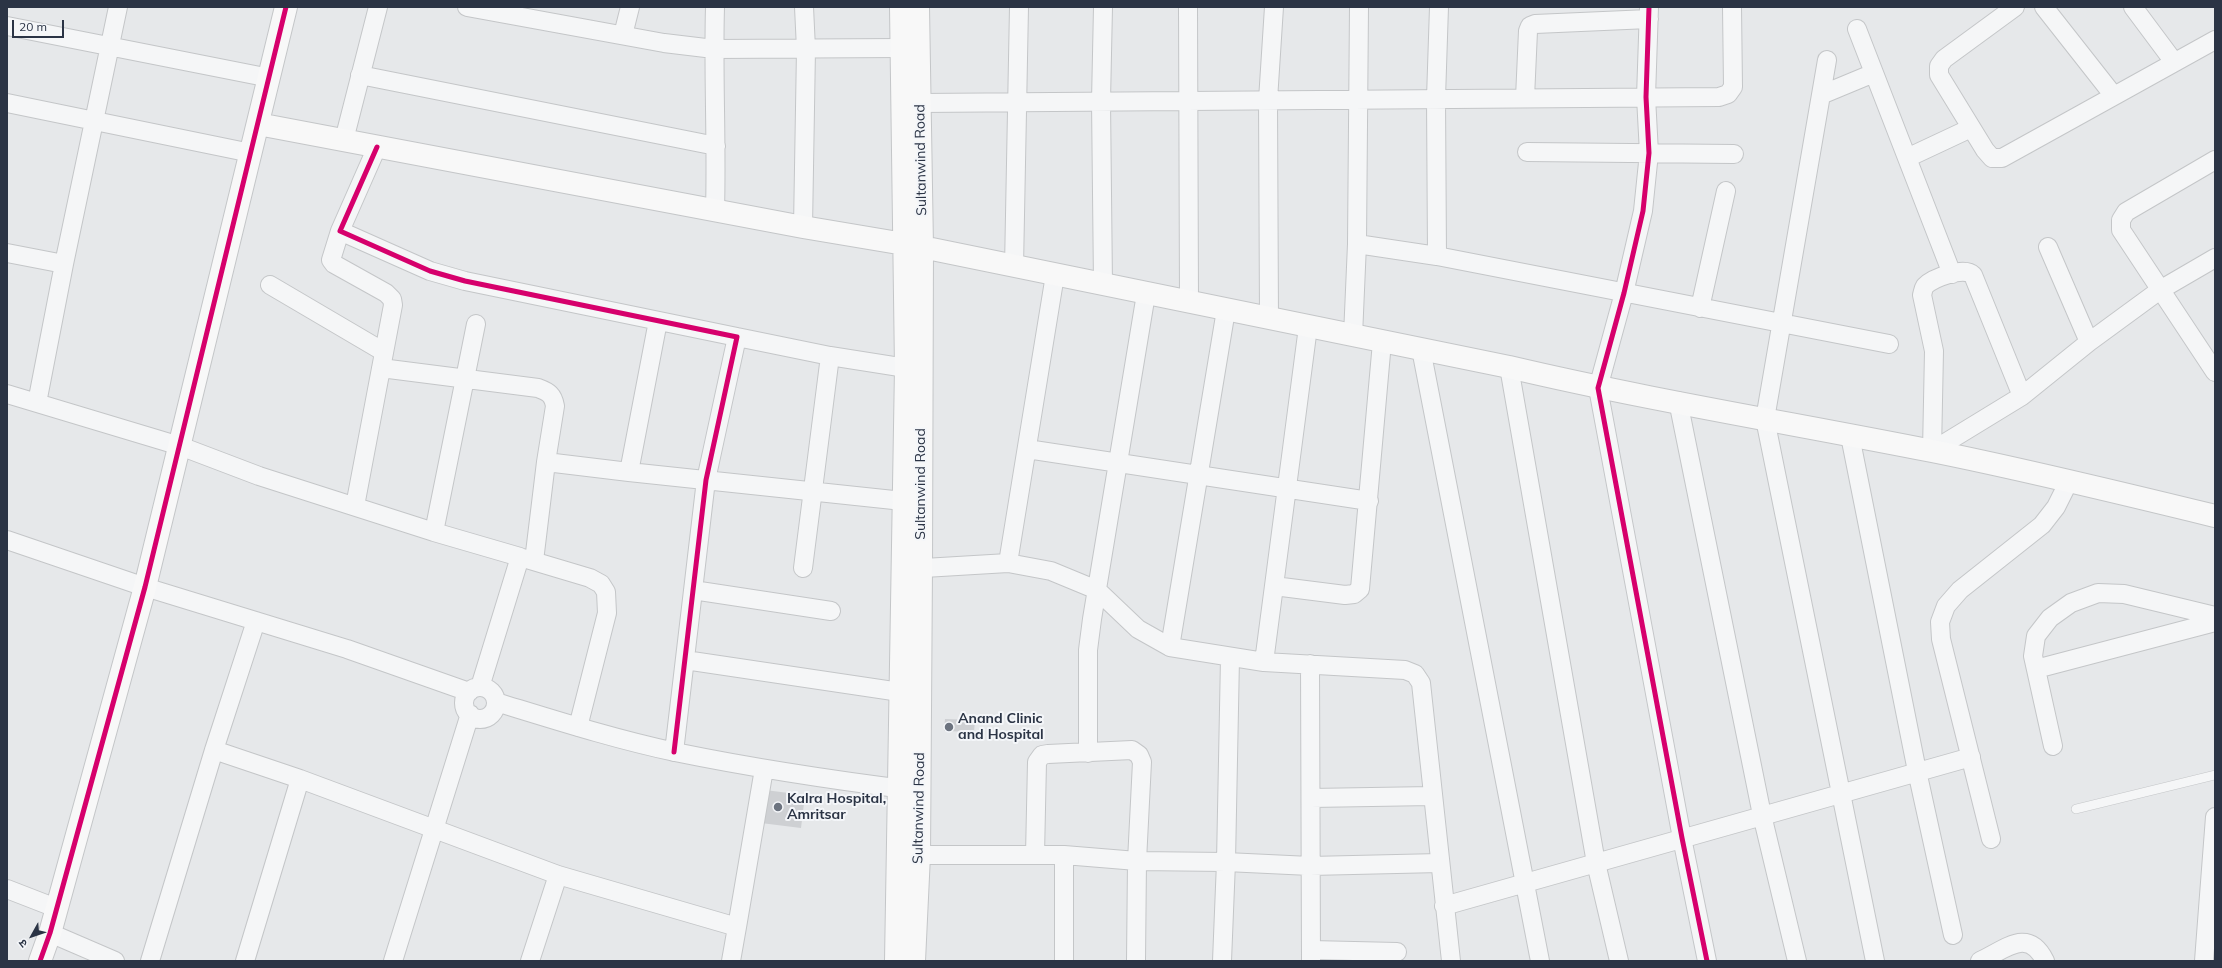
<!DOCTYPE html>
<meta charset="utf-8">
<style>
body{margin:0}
#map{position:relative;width:2222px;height:968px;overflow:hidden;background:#e6e8ea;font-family:Mulish,"Noto Sans Devanagari",sans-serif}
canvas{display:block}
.frame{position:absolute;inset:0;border:8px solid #2b3445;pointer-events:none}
.north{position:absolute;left:12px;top:916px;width:40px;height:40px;-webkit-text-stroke:3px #f4f6f9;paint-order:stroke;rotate:230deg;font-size:11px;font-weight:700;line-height:16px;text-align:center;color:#2b3445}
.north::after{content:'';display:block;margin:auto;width:14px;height:18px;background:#2b3445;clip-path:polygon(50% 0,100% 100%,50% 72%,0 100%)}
.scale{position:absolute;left:12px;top:20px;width:52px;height:18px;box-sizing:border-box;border:2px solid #2b3445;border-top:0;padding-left:5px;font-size:12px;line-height:14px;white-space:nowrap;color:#2b3445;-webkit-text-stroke:3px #f4f6f9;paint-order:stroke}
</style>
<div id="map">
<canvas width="2222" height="968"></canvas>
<div class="frame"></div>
<div class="north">उ</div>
<div class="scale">20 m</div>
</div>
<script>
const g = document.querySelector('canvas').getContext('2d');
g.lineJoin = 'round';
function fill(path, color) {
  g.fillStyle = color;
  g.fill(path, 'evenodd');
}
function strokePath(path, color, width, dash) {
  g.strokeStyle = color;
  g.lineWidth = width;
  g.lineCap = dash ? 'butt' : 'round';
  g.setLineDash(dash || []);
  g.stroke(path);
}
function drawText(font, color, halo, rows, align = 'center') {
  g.font = font + ' Mulish,sans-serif';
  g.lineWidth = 4;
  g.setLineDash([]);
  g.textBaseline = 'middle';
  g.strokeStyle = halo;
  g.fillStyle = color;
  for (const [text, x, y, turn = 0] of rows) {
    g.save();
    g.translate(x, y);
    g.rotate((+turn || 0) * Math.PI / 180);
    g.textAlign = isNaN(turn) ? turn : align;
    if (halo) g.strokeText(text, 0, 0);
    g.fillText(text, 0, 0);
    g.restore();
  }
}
fill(new Path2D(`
 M 945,719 L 975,720 L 974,732 L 944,731 Z
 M 765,790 L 805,795 L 801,828 L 761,823 Z`), '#ced0d3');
const lane = new Path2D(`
 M 2076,809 L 2215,775`);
const street = new Path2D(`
 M 467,7 L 664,43 L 714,49 L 901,48
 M 1188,7 L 1189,301
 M 1649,7 L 1646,97 L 1649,153 L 1643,211 L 1624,293 L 1598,388 L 1682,838 L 1707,961
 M 2015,7 L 1944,59 L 1939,66 L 1939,75 L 1985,150 L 1992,158 L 2002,158 L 2114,96
 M 2044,7 L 2114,96 L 2215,40
 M 2133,7 L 2174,62
 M 7,26 L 270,78
 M 1857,29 L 1952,274
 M 623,35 L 630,7
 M 1827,60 L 1765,419 L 1875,961
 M 360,75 L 716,146
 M 1821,95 L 1874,73
 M 1525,98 L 1528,31 L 1530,26 L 1535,24 L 1649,19
 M 7,103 L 251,153
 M 920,103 L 1719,97 L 1728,94 L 1733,87 L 1732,7
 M 344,140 L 378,7
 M 377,147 L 340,231 L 430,271 L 465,281 L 737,337 L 706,480 L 674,752
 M 1527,152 L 1734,154
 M 1907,158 L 1971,128
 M 2215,160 L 2126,212 L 2121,220 L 2121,230 L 2215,372
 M 715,210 C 717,142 713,75 715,7
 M 803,227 L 806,49 L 804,7
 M 340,231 L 331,260 L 334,264 L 386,293 L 392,299 L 393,305 L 355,506
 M 1357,244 L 1437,256 L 1889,344
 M 2048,247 L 2089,342
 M 7,253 L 64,264
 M 1437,256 L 1436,98 L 1439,7
 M 1014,267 L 1019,7
 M 270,285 L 384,352
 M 1103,285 L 1101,101 L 1103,7
 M 1700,308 L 1726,191
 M 1269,319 L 1268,100 L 1274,7
 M 1353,336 L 1357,244 L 1359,7
 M 737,337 L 830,356 L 906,368
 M 1421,349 L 1540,961
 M 1509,367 L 1596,863 L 1619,961
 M 381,368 L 538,388 C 549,392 553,395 555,406 L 546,462
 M 7,394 L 180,446 L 259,476 L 434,532 L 520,557 L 480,687
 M 1678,401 L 1762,815 L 1797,961
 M 37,403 L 64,264 L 118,7
 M 1850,436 L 1917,771 L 1953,935
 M 1027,449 L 1369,501
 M 1932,451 L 1934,351 L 1922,295 C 1923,292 1923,289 1925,286 C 1933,278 1964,266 1973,275 L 2022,396
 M 1932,451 L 2022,396 L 2089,342 L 2160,290 L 2215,258
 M 629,472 L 658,321
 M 434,532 L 476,324
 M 7,540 L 145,587 L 347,649 L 469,692
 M 523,558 L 590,578 L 601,584 L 606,592 L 607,613 L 578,727
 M 534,561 L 546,462 L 629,472 L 903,501
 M 1008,563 L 1055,275
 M 803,568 L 830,356
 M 907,569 L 1008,563 L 1051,571 L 1097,590 L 1138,629 L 1170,647 L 1264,662 L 1405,670 L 1415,674 L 1421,683 L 1451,961
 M 1274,586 L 1345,595 L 1354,594 L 1360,589 L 1382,342
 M 693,590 L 831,611
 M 1170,647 L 1226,310
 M 685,660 L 900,692
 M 1264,662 L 1308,327
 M 1310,664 L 1311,961
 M 2036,669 L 2215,622
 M464 703a16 16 0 1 1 32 0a16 16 0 1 1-32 0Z
 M 496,702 C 555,720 614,739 675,752 C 753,768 832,780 912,790
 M 2053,746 L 2033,656 L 2036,636 L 2050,618 L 2071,603 L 2098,593 L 2124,594 L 2215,616
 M 214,750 L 300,779
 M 1088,753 L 1088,650 L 1092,619 L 1146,294
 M 1311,798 L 1432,796
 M 1991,839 L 1941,639 L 1940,622 L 1946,606 L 1960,590 L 2042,525 L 2056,507 L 2069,481
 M 919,855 L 1064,855 L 1137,861 L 1226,862 L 1310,866 L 1440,863
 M 1035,855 L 1037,762 L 1042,755 L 1048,754 L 1132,750 L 1139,755 L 1142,762 L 1137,861 L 1136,961
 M 7,889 L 56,908
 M 1444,906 L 1971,757
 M 737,927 L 764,769
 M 50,933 L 115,961
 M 1311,950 L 1397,952
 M 150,961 L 214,750 L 256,621
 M 245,961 L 300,779 L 558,875 L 737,927 L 731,961
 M 393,961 L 470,714
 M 530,961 L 558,875
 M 1064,961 L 1064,855
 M 1222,961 L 1226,862 L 1230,658
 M 1980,961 C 2006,949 2028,927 2045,961
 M 2204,961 L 2215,817`);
const secondary = new Path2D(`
 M 258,124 L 803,227 L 922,247 L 1509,367 C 1649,400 1791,423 1932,451 C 2027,470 2121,493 2215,516
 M 40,961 L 50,933 L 145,587 L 286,7
 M 896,961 L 906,368 L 901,7
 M 914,961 L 919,855 L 921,567 L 922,247 L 918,7`);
strokePath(lane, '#c4c6c8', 10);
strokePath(street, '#c4c6c8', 20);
strokePath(secondary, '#c4c6c8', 24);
strokePath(lane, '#f5f6f7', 9);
strokePath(street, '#f5f6f7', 18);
strokePath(secondary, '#f8f8f8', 22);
strokePath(new Path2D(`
 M 1649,7 L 1646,97 L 1649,153 L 1643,211 L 1624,293 L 1598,388 L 1682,838 L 1707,961
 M 377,147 L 340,231 L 430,271 L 465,281 L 737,337 L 706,480 L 674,752
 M 40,961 L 50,933 L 145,587 L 286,7`), '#d6006c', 5);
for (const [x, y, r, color] of [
 [949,727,5,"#6c737f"],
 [778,807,5,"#6c737f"]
]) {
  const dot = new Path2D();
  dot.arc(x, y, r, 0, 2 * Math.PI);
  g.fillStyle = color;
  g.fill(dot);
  strokePath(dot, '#f4f6f9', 1.5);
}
drawText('14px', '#2b3445', '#f4f6f9', [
 ["Sultanwind Road",921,160,-91],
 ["Sultanwind Road",921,484,-90],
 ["Sultanwind Road",919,808,-89]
]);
drawText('bold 14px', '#2b3445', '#f4f6f9', [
 ["Anand Clinic",958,719],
 ["and Hospital",958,735],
 ["Kalra Hospital,",787,799],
 ["Amritsar",787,815]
], 'left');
</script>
